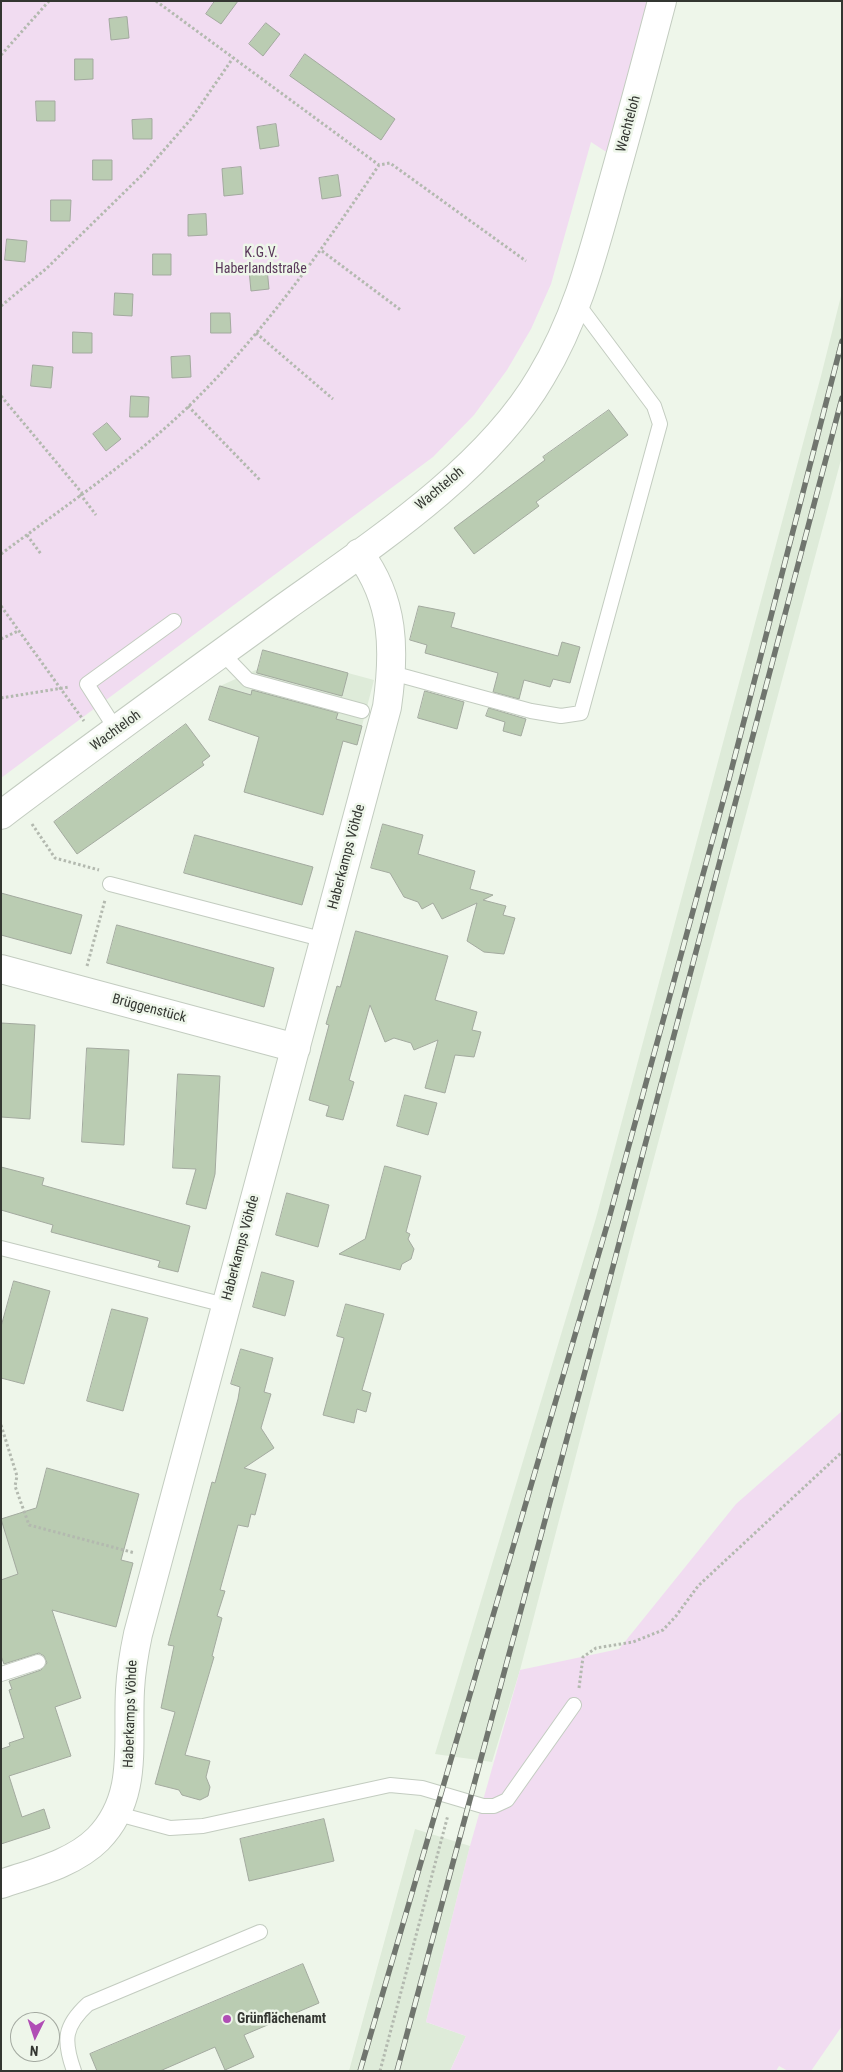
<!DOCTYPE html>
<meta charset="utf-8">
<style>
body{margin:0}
#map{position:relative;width:843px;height:2072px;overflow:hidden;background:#eef6ea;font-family:"Roboto Condensed",sans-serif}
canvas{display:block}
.frame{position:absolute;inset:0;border:2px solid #333631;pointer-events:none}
.north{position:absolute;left:10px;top:2012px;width:50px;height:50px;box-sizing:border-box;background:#eef6ea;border:1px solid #a3a9a0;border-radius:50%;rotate:184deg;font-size:14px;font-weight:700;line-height:20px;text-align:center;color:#333631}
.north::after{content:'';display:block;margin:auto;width:18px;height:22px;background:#b04eb5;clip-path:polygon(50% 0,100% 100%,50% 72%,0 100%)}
</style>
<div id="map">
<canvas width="843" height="2072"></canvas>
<div class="frame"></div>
<div class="north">N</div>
</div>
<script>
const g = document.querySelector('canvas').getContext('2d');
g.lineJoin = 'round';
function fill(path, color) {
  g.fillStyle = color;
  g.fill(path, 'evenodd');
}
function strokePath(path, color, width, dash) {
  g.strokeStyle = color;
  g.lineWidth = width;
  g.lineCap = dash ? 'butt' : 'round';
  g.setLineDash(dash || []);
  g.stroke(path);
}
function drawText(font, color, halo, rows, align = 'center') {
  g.font = font + ' "Roboto Condensed",sans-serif';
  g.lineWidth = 5;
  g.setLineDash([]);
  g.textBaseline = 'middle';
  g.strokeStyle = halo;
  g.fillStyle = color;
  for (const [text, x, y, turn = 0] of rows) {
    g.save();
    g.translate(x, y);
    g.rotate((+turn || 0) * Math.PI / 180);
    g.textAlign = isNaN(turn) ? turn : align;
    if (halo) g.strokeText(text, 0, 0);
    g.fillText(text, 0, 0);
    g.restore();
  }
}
fill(new Path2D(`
 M 842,292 L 842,456 L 635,1229 L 520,1670 L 492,1762 L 435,1754 L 596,1218 L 821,376 Z
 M 258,669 L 348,673 L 374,680 L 357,745 L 214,706 L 220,686 Z
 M 19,1513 L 39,1568 L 1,1600 L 1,1519 Z
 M 415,1829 L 470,1846 L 426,2022 L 466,2036 L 450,2071 L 349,2071 Z`), '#deebd9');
fill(new Path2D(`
 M 1,1 L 662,1 L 620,161 L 591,142 L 551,284 L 531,329 L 507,370 L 474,415 L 433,457 L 1,778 Z
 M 842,1411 L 842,2026 L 811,2071 L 788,2071 L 779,2066 L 776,2071 L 450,2071 L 466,2036 L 426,2022 L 470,1846 L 520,1670 L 619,1649 L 736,1504 Z`), '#f1dcf1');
const building = new Path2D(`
 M 215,1 L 238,1 L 221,24 L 206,14 Z
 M 127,17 L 129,38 L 111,40 L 109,19 Z
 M 266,23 L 280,34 L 263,56 L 249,44 Z
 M 305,54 L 395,119 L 381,140 L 290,76 Z
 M 75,59 L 93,59 L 93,79 L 75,80 Z
 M 36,101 L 55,101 L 55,121 L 37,121 Z
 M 152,119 L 152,139 L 133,139 L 132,120 Z
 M 276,124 L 279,146 L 260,149 L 257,127 Z
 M 93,160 L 112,160 L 112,180 L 93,180 Z
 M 241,167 L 243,194 L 224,196 L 222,169 Z
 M 338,175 L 341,196 L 322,199 L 319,178 Z
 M 51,200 L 71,200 L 70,221 L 51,221 Z
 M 206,214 L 207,235 L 188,236 L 188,215 Z
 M 7,239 L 27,241 L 25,262 L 5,260 Z
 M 153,254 L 171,254 L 171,275 L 153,275 Z
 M 267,268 L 269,289 L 251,291 L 249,270 Z
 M 115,293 L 133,294 L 132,316 L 114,315 Z
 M 211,313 L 230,313 L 231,333 L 211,333 Z
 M 73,332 L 92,333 L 92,353 L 73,353 Z
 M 190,356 L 191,377 L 172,378 L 171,357 Z
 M 33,365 L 53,367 L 51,388 L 31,386 Z
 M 131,396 L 149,397 L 148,417 L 130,417 Z
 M 609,410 L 628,435 L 536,502 L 539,506 L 474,554 L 454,528 L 545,460 L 543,457 Z
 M 107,423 L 121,439 L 106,451 L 93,434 Z
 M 419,606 L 455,613 L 451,627 L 558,656 L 562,642 L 580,647 L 570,683 L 553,679 L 550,687 L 524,680 L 519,699 L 493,692 L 498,673 L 425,653 L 427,645 L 410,640 Z
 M 263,650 L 348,673 L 342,696 L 257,673 Z
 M 220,686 L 251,695 L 252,690 L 338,713 L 336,719 L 362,726 L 357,745 L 343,741 L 323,815 L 244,792 L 259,737 L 209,720 Z
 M 425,691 L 464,702 L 457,729 L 418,718 Z
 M 489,708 L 526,719 L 521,736 L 503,731 L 505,722 L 486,716 Z
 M 186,724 L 210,756 L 202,762 L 204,765 L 77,854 L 54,822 Z
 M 383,824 L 423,835 L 418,854 L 475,871 L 470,889 L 493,895 L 483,900 L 506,906 L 503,915 L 515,918 L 504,954 L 484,952 L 467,941 L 477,903 L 442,919 L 433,903 L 422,909 L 418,902 L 404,897 L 390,873 L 371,868 Z
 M 195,835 L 313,867 L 302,905 L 184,873 Z
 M 1,893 L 82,915 L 71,954 L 1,935 Z
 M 117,925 L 274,968 L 264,1007 L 107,963 Z
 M 356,931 L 448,956 L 435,1000 L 477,1012 L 472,1030 L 481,1032 L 474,1057 L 455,1055 L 445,1093 L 425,1088 L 438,1040 L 414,1050 L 411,1043 L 394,1038 L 385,1042 L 370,1005 L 349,1080 L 354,1082 L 343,1120 L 326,1116 L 329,1106 L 309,1100 L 329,1025 L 326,1024 L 337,986 L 340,987 Z
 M 1,1023 L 35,1025 L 30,1119 L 1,1117 Z
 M 87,1048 L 129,1050 L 124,1145 L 82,1142 Z
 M 178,1074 L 220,1076 L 215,1174 L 206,1209 L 186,1204 L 196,1169 L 173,1168 Z
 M 405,1095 L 437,1103 L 428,1135 L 397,1126 Z
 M 385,1166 L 421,1176 L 406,1232 L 410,1234 L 408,1239 L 414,1249 L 411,1259 L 402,1264 L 400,1270 L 339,1254 L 365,1239 Z
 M 1,1167 L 44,1178 L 42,1185 L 190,1226 L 178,1272 L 158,1267 L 160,1261 L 51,1232 L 53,1225 L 1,1210 Z
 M 287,1193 L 329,1205 L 318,1247 L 276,1235 Z
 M 262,1272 L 294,1281 L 285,1316 L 253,1307 Z
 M 14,1281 L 50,1291 L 24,1384 L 1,1378 L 1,1327 Z
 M 346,1304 L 384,1314 L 362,1390 L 371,1393 L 366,1412 L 357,1409 L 354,1423 L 323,1415 L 344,1338 L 337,1336 Z
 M 112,1309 L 148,1318 L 123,1411 L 87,1401 Z
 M 241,1349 L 273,1358 L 264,1392 L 271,1394 L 261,1428 L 274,1448 L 244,1468 L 266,1474 L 255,1515 L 251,1514 L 248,1527 L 238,1525 L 220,1590 L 225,1591 L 217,1616 L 222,1618 L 212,1656 L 214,1657 L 185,1755 L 210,1761 L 206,1777 L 210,1787 L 208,1796 L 200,1800 L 182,1795 L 179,1790 L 155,1784 L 175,1712 L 161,1708 L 174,1646 L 168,1645 L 212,1482 L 215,1483 L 238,1399 L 240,1387 L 231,1384 Z
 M 47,1468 L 139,1494 L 121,1560 L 133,1563 L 116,1627 L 52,1610 L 81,1698 L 55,1707 L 71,1756 L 9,1776 L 22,1817 L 44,1809 L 50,1828 L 1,1844 L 1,1749 L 10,1746 L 9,1743 L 24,1738 L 9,1690 L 12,1689 L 9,1681 L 41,1670 L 47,1663 L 44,1656 L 39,1653 L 4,1664 L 1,1656 L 1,1580 L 18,1574 L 1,1519 L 36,1508 Z
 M 324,1819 L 334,1861 L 249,1881 L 240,1839 Z
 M 303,1964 L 319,2003 L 244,2035 L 254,2057 L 225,2070 L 215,2047 L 160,2071 L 97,2071 L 90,2054 Z`);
fill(building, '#baccb2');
strokePath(building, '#a3aa9f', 1);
const service = new Path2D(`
 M 222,653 L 248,680 L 362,711
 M 392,673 L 531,711 L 561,716 L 581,713 L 660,424 L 654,406 L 577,303
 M 117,731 L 87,684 L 174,621
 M 110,884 L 325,940
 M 1,1248 L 225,1305
 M 1,1674 L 38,1662
 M 118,1814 L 170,1828 L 203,1826 L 390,1785 L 422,1788 L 483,1806 L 494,1806 L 507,1800 L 574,1705
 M 74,2071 C 63,2040 64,2026 88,2004 L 260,1932`);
const minor = new Path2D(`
 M 1,815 C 95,744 190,676 285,607 C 372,545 487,470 541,377 C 578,316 594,249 613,182 C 630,122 646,62 662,1
 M 1,969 L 296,1048
 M 1,1884 C 33,1873 73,1864 98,1839 C 139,1797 127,1744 130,1690 C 131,1671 134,1653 138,1634 L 387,707 C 395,651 395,601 359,553`);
strokePath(service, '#c3ccc0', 16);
strokePath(minor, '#c3ccc0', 30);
strokePath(new Path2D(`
 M 156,1 L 379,165 L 390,163 L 526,261
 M 1,55 L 49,1
 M 322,251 L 402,311
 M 1,306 L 47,268 L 144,173 L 191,119 L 233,58
 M 256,333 L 333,399
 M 1,396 L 82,493
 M 188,406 L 260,480
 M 80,494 L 96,515
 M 27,535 L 41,554
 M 1,554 C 65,506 132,461 189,406 C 263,334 322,250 379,165
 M 1,606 L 84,721
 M 1,639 L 18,631
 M 1,698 L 69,687
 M 32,824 L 55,858 L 99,870
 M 87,966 L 105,900
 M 1,1425 L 17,1476 L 15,1486 L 29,1525 L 135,1553
 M 579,1688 L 583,1657 L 596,1648 L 633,1642 L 663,1630 L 676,1616 L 698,1586 L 842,1452
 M 380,2071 L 448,1815`), '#b3b9af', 3, [2.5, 2.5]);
strokePath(service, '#fff', 14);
strokePath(minor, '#fff', 28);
const rail = new Path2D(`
 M 360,2071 L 608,1222 L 728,783 L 842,341
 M 397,2071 L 601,1312 L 842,398`);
strokePath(rail, '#70756e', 5.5);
strokePath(rail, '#eef6ea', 4, [11]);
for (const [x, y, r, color] of [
 [227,2019,5,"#b04eb5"]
]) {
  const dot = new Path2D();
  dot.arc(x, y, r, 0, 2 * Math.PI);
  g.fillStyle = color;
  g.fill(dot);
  strokePath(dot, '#eef6ea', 2);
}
drawText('14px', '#333631', '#eef6ea', [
 ["Wachteloh",629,124,-75],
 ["Wachteloh",440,489,-40],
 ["Wachteloh",116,731,-36],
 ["Haberkamps Vöhde",347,857,-75],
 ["Brüggenstück",149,1009,15],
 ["Haberkamps Vöhde",241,1248,-75],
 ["Haberkamps Vöhde",131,1714,-88]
]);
drawText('14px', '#5a395b', '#eef6ea', [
 ["K.G.V.",261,253],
 ["Haberlandstraße",261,269]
]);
drawText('bold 14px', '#333631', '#eef6ea', [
 ["Grünflächenamt",237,2019]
], 'left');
</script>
